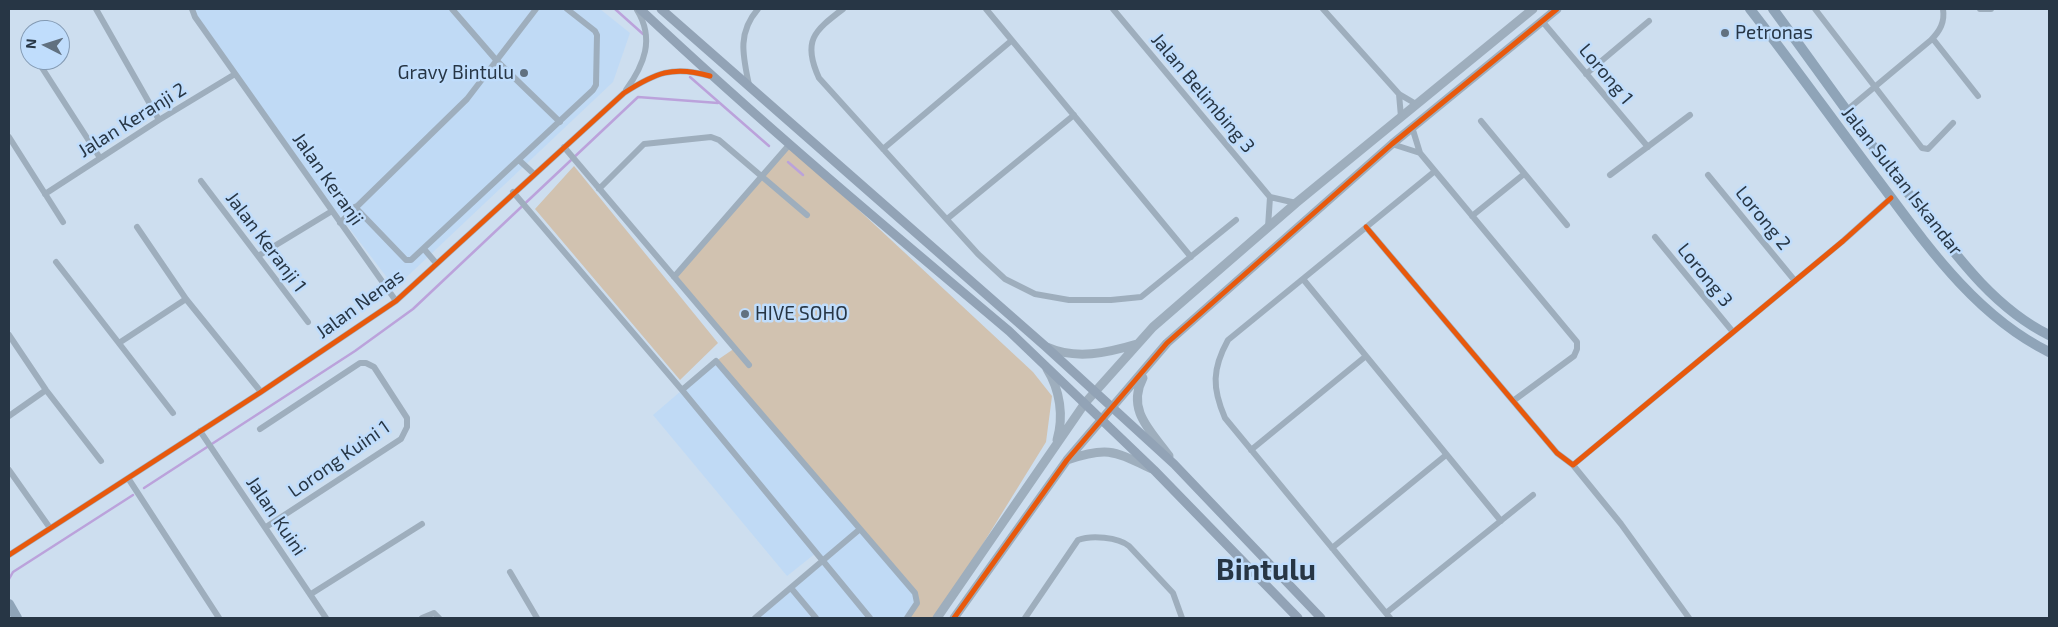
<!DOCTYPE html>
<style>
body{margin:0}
#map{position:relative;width:2058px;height:627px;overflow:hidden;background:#cddeef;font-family:"Exo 2",sans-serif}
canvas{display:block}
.frame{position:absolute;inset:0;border:10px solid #273645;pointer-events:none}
.north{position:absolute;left:20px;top:20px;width:50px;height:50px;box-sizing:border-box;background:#c0ddfc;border:1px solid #839ab3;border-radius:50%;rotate:275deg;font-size:14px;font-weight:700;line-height:20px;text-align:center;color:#273645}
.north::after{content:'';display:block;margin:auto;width:18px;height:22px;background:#617180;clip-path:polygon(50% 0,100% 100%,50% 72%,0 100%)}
</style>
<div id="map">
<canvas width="2058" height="627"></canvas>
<div class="frame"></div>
<div class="north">N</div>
</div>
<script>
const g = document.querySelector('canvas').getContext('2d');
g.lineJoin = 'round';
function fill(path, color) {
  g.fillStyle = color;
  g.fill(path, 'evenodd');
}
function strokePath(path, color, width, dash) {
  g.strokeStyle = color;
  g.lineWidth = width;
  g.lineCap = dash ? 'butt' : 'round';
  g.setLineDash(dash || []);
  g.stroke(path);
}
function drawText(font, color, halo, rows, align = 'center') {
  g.font = font + ' "Exo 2",sans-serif';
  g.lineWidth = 5;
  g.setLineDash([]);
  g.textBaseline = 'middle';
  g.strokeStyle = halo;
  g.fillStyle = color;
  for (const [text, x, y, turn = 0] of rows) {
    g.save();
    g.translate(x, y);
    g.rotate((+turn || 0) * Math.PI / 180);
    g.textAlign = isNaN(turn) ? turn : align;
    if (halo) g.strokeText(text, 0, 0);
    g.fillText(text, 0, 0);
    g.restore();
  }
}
fill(new Path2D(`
 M 193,9 L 600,9 L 630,33 L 613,82 L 395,288 L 320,190 L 193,12 Z
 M 716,361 L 917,599 L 907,618 L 755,618 L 823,561 L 816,553 L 787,576 L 653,415 Z`), '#c0daf5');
fill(new Path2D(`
 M 789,145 L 1033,372 L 1052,396 L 1046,442 L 937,618 L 907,618 L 917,599 L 716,361 L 735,348 L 674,277 Z
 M 574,166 L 718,343 L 680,380 L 535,209 Z`), '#d1c2b0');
strokePath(new Path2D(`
 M 615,9 L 643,34
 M 690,77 L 769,146
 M 788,162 L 803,175
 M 144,488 L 355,351 L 413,309 L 638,97 L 718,103
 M 9,579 L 13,572 L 133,495`), '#bba2db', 2.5);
strokePath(new Path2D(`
 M 96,9 L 159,120
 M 192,9 L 195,17 L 396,301
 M 452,9 L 497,61 L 560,122
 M 843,9 C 814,31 802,41 819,78 L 978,254 L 1005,279 L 1035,294 L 1069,300 L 1111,300 L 1141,297 L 1236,220
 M 986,9 L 1191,257
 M 1113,9 L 1270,197 L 1296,203
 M 1323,9 L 1399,94 L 1416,104
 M 1815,9 L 1922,148 L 1928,149 L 1953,123
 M 1980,9 L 1991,9
 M 1542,21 L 1648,147
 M 1933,39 L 1978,96
 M 37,60 L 100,158
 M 1586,74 L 1649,21
 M 749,85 C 743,56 737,33 758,9
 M 626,90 C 644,65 655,39 637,10
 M 1399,94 L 1401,117
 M 1847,110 L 1931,40 C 1940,31 1945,22 1943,9
 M 1481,121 L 1567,225
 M 1412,127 L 1420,153 L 1577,342 L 1577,349 L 1574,356 L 1513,401
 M 9,137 L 63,222
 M 1392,144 L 1420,153
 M 564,147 L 749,365
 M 883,149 L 1011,41
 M 520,161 L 534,174
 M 1610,175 L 1690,115
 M 1708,175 L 1795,281
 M 201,181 L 308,322
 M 599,189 L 644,144 L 711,137 L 719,140 L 807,215
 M 513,192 L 682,390 L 870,618
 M 45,194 L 159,120 L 235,74
 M 355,207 L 406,260 L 411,260 L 593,90 L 596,85 L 597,35 L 595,31 L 567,9
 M 1472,216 L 1524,174
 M 947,219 L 1074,115
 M 340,223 L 467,99 L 536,9
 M 137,227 L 186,299 L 261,392
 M 1268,227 L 1270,197
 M 1366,227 L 1557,453 L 1573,465 L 1843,241 L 1891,198
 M 1655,237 L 1733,332
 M 424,249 L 436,263
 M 258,256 L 332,211
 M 56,262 L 173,413
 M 674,277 L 789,145
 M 1303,279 L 1501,521
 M 9,335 L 46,390 L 101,461
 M 119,343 L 186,299
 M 682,390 L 716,361 L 915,593 L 917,603 L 907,618
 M 9,416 L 46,390
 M 260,429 L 360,363 L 366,363 L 374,367 L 407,418 L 407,427 L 401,439 L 266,527
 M 200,431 L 326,618
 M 1251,450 L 1366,356
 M 1573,465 L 1621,524 L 1689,618
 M 9,470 L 50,528
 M 128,478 L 219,618
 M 1332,548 L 1446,455
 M 9,555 L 261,392 L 396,301 L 624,93 C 655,73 673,65 710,76
 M 510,572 L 537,618
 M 791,588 L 816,618
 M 311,594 L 422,524
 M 1386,613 L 1533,495
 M 422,618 L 434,613 L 439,618
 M 755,618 L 860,529
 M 1025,618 L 1078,540 C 1091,535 1118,537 1129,546 L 1173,593 L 1182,618
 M 1390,618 L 1225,418 C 1212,388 1212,369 1228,340 L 1435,171`), '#9eaebd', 6);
strokePath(new Path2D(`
 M 1047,347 C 1076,360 1107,353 1137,344
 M 1047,369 C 1060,390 1064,416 1057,440
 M 1143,378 C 1126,410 1151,431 1169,456
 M 1067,460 C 1108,446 1114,451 1152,469
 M 937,618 L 1085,403 L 1153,327 L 1296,203 L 1533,9
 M 954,618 L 1067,460 L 1167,343 L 1392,144 L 1557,9`), '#9eaebd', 9);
strokePath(new Path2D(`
 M 640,9 C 759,121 884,226 1009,331 L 1154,470 L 1298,618
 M 661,9 L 1045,346 L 1174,464 L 1321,618`), '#92a3b6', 9);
strokePath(new Path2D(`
 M 1750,9 C 1796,68 1839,129 1884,188 C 1930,250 1978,317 2049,352
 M 1773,9 C 1820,73 1866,139 1915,202 C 1953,251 1992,307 2049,335
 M 9,604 L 17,618`), '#8fa4b8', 10);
strokePath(new Path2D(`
 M 1366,227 L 1557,453 L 1573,465 L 1843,241 L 1891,198
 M 9,555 L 261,392 L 396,301 L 624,93 C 655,73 673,65 710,76
 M 954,618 L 1067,460 L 1167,343 L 1392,144 L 1557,9`), '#e8590c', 5);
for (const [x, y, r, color] of [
 [1725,33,5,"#617180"],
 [524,73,5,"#617180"],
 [745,314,5,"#617180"]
]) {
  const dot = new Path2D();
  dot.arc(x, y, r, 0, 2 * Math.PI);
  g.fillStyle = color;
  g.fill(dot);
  strokePath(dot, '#c0ddfc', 2);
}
drawText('19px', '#273645', '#c0ddfc', [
 ["Petronas",1735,33],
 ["Gravy Bintulu",514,73,"right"],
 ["HIVE SOHO",755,314]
], 'left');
drawText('19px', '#273645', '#c0ddfc', [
 ["Lorong 1",1606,74,50],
 ["Jalan Belimbing 3",1203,93,50],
 ["Jalan Keranji 2",132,120,-32],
 ["Jalan Keranji",328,179,55],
 ["Jalan Sultan Iskandar",1902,181,52],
 ["Lorong 2",1763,218,51],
 ["Jalan Keranji 1",266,242,53],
 ["Lorong 3",1705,275,51],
 ["Jalan Nenas",360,304,-36],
 ["Lorong Kuini 1",339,459,-35],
 ["Jalan Kuini",276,516,56]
]);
drawText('bold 29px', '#273645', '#c0ddfc', [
 ["Bintulu",1266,570]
]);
</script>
